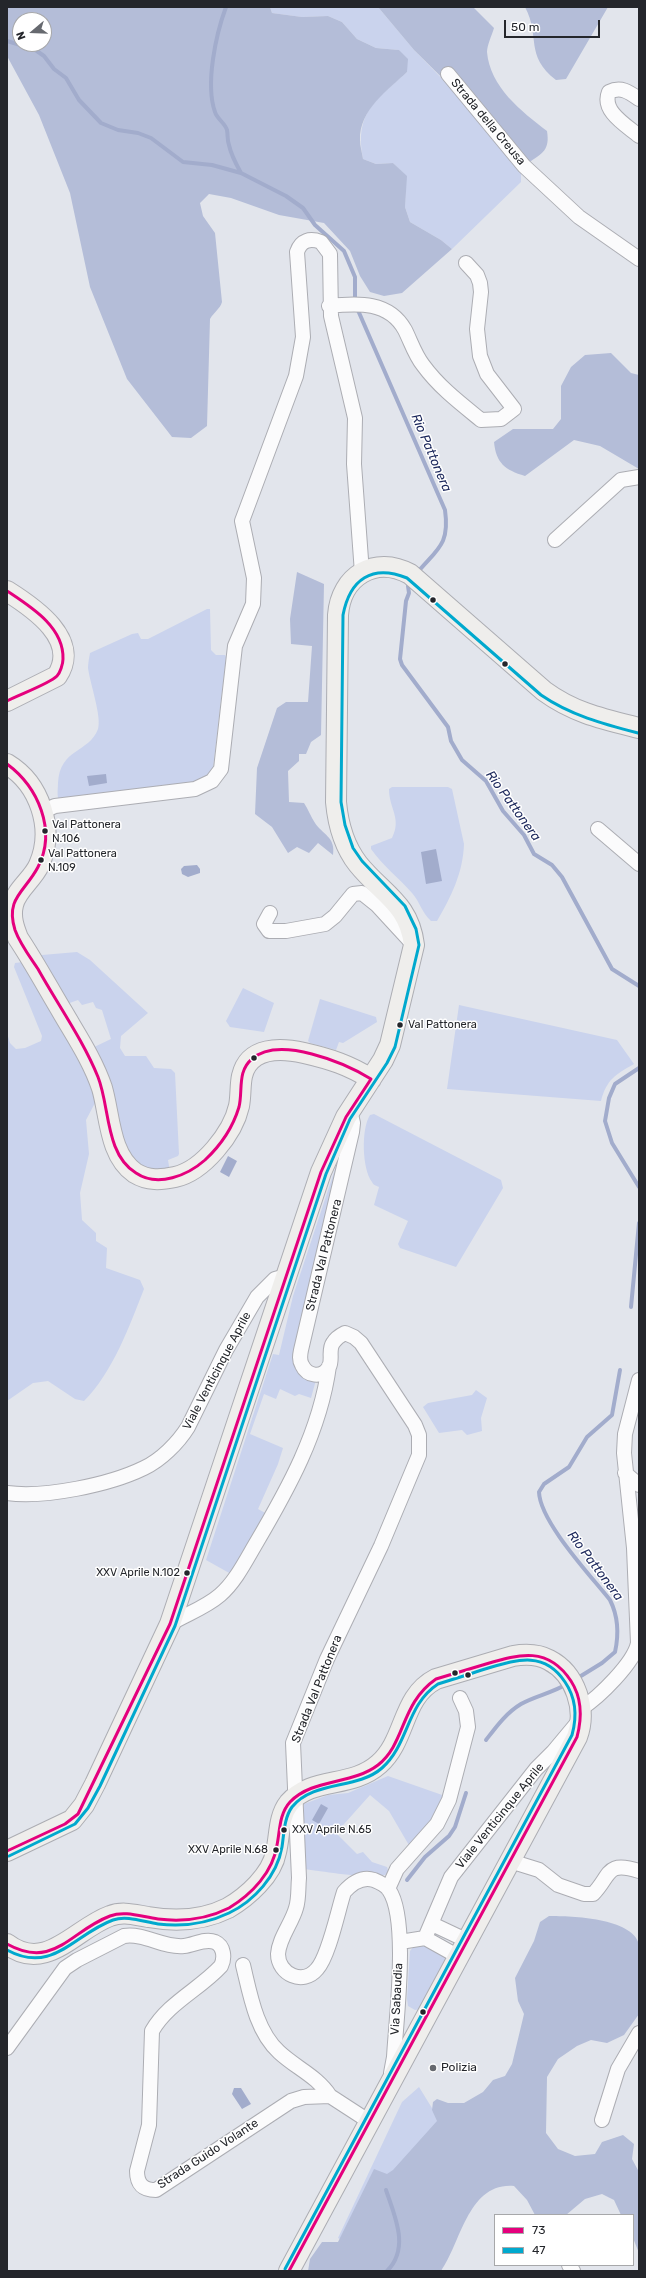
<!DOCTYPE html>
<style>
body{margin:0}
#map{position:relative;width:646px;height:2278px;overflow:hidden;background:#e2e5ec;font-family:Rubik,sans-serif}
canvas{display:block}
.frame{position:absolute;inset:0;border:8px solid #24262b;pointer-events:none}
.legend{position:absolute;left:494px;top:2214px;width:140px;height:52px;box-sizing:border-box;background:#fff;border:1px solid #a7a8aa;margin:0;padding:5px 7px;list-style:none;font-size:12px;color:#24262b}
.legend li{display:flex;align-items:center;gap:8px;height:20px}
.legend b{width:20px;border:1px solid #a7a8aa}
.north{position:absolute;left:12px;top:12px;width:40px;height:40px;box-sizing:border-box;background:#fff;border:1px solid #a7a8aa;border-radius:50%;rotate:251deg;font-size:11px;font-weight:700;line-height:16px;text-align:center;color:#24262b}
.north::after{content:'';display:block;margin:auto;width:14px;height:18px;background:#66696f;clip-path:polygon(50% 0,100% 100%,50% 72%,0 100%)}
.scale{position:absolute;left:504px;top:20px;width:96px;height:18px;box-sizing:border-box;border:2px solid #24262b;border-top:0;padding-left:5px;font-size:12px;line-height:14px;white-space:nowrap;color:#24262b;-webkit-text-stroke:3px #fff;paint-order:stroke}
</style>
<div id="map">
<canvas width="646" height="2278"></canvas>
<div class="frame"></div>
<ul class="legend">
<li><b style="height:5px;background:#e5007d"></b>73</li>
<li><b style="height:5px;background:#00a9ce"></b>47</li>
</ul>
<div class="north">N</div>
<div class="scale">50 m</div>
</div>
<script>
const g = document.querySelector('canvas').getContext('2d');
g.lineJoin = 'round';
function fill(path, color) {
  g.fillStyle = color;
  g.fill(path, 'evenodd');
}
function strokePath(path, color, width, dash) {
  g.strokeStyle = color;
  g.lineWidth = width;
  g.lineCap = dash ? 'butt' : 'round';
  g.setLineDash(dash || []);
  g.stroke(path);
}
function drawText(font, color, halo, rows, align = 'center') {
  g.font = font + ' Rubik,sans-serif';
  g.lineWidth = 3;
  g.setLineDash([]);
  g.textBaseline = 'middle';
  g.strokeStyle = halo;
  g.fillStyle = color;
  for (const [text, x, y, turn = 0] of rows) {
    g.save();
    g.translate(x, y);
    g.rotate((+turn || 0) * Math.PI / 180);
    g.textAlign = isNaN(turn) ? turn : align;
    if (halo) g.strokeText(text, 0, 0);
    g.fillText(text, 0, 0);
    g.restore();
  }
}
fill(new Path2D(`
 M 270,7 L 378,7 L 414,50 L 453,90 L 521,172 L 521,182 L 452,249 L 441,240 L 410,222 L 405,207 L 406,176 L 393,163 L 376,164 L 363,159 C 354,112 376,100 407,72 L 399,50 L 376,48 L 357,39 L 342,22 L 328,16 L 302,17 L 272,13 Z
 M 207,609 L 210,609 L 211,650 L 216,655 L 225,655 L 226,657 L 213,768 L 206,777 L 195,783 L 58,798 C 57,793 58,788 58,783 C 60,748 89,753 98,729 C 102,717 90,683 88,668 C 88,664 89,658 90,653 L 132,634 L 138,633 L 141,639 L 148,639 Z
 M 392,787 L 448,787 L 452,789 L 464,844 C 463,873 451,897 437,921 L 431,921 C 422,913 420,902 412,893 C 399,878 382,865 371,849 L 371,846 L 392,838 C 402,818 389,809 389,789 Z
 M 77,952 L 90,960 L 148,1013 L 121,1036 L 120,1048 L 125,1056 L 146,1056 L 154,1068 L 171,1069 L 175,1073 L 179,1154 L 178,1156 L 168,1160 L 170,1172 L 153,1174 L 126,1160 L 90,1049 L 111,1039 L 102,1010 L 96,1008 L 93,1002 L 82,1005 L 78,1000 L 64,1005 L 37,958 L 42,955 Z
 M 23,962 L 70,1035 L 93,1091 L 95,1103 L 86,1120 L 89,1154 L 80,1193 L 82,1220 L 96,1233 L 96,1241 L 107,1248 L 106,1268 L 140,1280 L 144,1289 C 129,1327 113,1372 84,1401 L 75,1399 L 48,1381 L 33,1383 L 7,1401 L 7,1033 L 10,1043 L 16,1049 L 25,1048 L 41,1041 L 42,1036 L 14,967 L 15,963 Z
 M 243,988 L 274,1003 L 264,1032 L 230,1027 L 226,1021 Z
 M 320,999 L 376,1017 L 377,1022 L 343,1043 L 339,1042 L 336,1050 L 310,1043 L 308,1041 Z
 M 459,1005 L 617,1040 L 634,1064 C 615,1075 607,1079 601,1101 L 447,1089 Z
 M 374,1114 L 501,1180 L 503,1188 L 456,1267 L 400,1248 L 398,1244 L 408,1221 L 374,1205 L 379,1187 C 377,1186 373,1185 372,1182 C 362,1169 361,1129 370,1115 Z
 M 337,1163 L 294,1363 C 299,1375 303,1380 316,1380 L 311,1398 L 299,1394 L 295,1396 L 280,1389 L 276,1399 L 264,1394 L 250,1434 L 283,1448 L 278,1464 L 258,1509 L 269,1515 L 231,1574 L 206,1560 L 273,1354 L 279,1355 L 293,1296 Z
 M 476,1390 L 487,1398 L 481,1418 L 482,1431 L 467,1435 L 462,1430 L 439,1433 L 423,1407 L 428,1403 L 472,1395 Z
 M 388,1776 L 445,1796 L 439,1811 L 410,1847 L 389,1811 L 370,1795 L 336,1833 L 357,1854 L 363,1852 L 372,1862 L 387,1867 L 389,1873 C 379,1881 320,1871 304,1869 L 304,1804 L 328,1795 L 348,1793 Z
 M 423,1944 L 447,1958 L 421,2009 L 415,2010 L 408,2006 L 407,1999 L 410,1951 L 414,1946 Z
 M 419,2087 L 440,2121 L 356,2247 L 338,2238 L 402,2102 Z`), '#cad3ed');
fill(new Path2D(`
 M 7,7 L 270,7 L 272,13 L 302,17 L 328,16 L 342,22 L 357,39 L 376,48 L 399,50 L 408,59 L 407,72 C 388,90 359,110 360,140 C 360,146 362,153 363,159 L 376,164 L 393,163 L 407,176 L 405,207 L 410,222 L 441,240 L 452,249 L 402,293 L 384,296 L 370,292 L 360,276 L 350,251 L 324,223 L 279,215 L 231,198 L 209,194 L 200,203 L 203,216 L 215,233 L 222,302 C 220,309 214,312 210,319 L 207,426 L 191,438 L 172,437 L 127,379 L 90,287 L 70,193 L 39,115 L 7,56 ZM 20,20 L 44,20 L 44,44 L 20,44 Z
 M 378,7 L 473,7 L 494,28 C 492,35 487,45 487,52 C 490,87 521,111 547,131 C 550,150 543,153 528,163 L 414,50 Z
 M 525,7 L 608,7 L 566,79 L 556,80 C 524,55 541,37 525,7 Z
 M 611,353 L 631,373 L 639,375 L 639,469 L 600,446 L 574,440 L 525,476 C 505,470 496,463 494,442 L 513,429 L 553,429 L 561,419 L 561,386 L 571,367 L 585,355 Z
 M 297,572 L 324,584 L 321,735 L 311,742 L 306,754 L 299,754 L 299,761 L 288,771 L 289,802 L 304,803 C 308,809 311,817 315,823 C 322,834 336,837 333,855 L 318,843 L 309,853 L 297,847 L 288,853 L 272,827 L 255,814 L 257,768 L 277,708 L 286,702 L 308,702 L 312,646 L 291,644 L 290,619 Z
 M 549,1916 C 572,1916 632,1918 639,1944 L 639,2014 L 624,2035 L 607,2043 L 591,2040 L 577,2046 L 558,2059 L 547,2077 L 546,2133 L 558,2149 L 575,2156 L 595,2154 L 602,2142 L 623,2135 L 634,2144 L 632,2159 L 639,2172 L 639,2253 L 633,2238 L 633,2215 L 621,2215 L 614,2200 L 602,2194 L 585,2199 L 566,2215 L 535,2215 L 527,2200 L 514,2186 C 468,2182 461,2243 441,2271 L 308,2271 L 310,2259 L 322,2242 L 338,2242 L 374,2169 L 387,2174 L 393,2170 L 437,2121 L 432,2110 L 433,2102 L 437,2099 L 448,2103 L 464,2103 L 483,2092 L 493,2080 L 505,2076 L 512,2064 L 524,2014 L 518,2001 L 515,1978 L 534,1941 L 540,1922 Z`), '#b4bdd8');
fill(new Path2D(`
 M 106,774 L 107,783 L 89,786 L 87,776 Z
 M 436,849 L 442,881 L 426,884 L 421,852 Z
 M 197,865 L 200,869 L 200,873 L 188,877 L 182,874 L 181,869 L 184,866 Z
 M 228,1156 L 237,1161 L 229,1177 L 220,1172 Z
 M 321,1804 L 328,1808 L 319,1824 L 312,1820 Z
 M 234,2088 L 241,2088 L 251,2104 L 242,2109 L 232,2094 Z`), '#a2accc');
strokePath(new Path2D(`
 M 226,7 C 216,34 205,84 215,112 C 217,119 225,123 227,130 C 228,135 227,140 229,145 C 231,155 236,164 241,173
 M 7,41 L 34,49 L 44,56 L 54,69 L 66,78 L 79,100 L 101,123 L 118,130 L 138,133 L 151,138 L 183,162 L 212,165 L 241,173 L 286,196 L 303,208 L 315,225 L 344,251 L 355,277 L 355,301
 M 357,308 L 445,510 C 450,545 437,549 417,573
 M 411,582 L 408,586 L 409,593 L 406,601 L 400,659 L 402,665 L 448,727 L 451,741 L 462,760 L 486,781 L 503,811 L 524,835 L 534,854 L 552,865 L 562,877 L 612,969 L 639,986
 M 639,1068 L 615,1084 L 609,1098 L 605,1121 L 612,1143 L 639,1187
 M 631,1307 L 639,1223
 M 576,1679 L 602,1663 L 615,1652 C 619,1634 618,1616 610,1600 C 591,1576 540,1522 539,1492 L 544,1484 L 569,1467 L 587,1437 L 612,1415 L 620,1370
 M 486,1740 C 496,1727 506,1713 521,1704 C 535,1696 552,1693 567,1684
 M 407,1880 L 425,1857 L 449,1836 L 455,1827 L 466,1793
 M 386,2190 C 395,2217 410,2248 387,2271`), '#a2accc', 4);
const street = new Path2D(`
 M 448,74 L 524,166 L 579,217 L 639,259
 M 639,99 C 629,92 621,86 609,92 C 601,111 626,125 639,136
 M 329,306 C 358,303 389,301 405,330 C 411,342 415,355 423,365 C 439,387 460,403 481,420 L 501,419 L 514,409 L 487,374 L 480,356 L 477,329 L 481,292 L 480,283 L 477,275 L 466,263
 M 555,540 L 621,480 L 639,477
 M 43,811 L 55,806 L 195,789 L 212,781 L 221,769 L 235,646 L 253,604 L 254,578 L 242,521 L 296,376 L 303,337 L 297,252 C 301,240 310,238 321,242 L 330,254 L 331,316 L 355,418 L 354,464 L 362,573
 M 598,829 L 639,864
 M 270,913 L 264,924 L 269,931 L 286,931 L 325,924 L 335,916 L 353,894 L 362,893 L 377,905 L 412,943
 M 350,1111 L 353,1123 L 352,1132 L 301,1350 C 300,1355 299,1360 302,1365 C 307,1376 322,1379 329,1367 C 333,1360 328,1350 333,1343 C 336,1338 339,1336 345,1333 L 354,1337 L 361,1343 L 415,1425 L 419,1435 L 419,1455 L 381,1546 L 327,1659 L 293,1743 L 299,1878 C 298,1888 299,1899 296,1908 C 292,1923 279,1938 278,1954 C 278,1974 303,1986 317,1969 C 329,1956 338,1910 344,1892 C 352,1883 362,1876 374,1880 C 379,1882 386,1885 389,1890 C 409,1919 396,2020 394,2057 L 391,2073
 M 625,1473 L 639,1485
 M 7,1493 C 45,1498 109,1485 144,1468 C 161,1460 178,1443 188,1427 L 226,1350 L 257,1297 L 275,1279 L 286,1276
 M 170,1624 C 186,1614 205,1608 220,1595 C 235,1582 245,1562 255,1545 C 288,1489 320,1432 329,1366
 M 582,1708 C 599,1697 634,1663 638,1643 L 634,1548 L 624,1453 L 625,1434 L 639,1380
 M 510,1861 L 539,1870 L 558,1885 L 584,1894 L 593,1894 C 611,1876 605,1860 639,1871
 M 388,1889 L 397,1869 L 437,1824 L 449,1800 L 468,1727 L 466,1711 L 460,1698
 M 432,1924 L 468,1941
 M 425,1938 L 459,1957
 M 400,1942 L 425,1938 L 451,1877 L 536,1769 L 553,1752 L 578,1722
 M 243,1965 C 250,1994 256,2031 279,2052 C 296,2068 317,2076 330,2096
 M 7,2048 L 65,1968 L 77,1960 L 124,1936 C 145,1933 163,1948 184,1946 C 194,1945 205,1938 215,1942 C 224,1946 225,1958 221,1966 C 200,1989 168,2003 152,2031 L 149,2125 L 137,2171 C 137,2184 143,2190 156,2190 L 291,2101 L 304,2097 L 330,2096 L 370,2122
 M 602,2120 L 618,2069 L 639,2033
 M 569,2265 L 573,2271`);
const secondary = new Path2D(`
 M 7,591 C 34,608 81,640 57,676 L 7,701
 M 7,764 C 40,784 55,829 39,865 C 33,879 16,890 13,905 C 10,917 14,928 18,938 C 34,962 48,988 63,1013 C 77,1037 93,1061 102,1088 C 110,1115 109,1155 135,1173 C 148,1181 161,1180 175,1177 C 203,1171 233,1133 239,1106 C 241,1096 240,1085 242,1076 C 249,1046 281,1048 304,1053 C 330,1059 349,1065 371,1079
 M 7,1851 L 72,1820 L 84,1805 L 95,1784 L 170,1624 L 321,1172 L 346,1117 L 383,1060 L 390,1045 L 414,945 C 409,903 382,894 358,864 C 344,846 338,824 336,802 L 338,615 C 341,576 375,555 410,574 L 544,691 C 574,713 603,719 639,728
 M 7,1944 C 46,1974 76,1928 110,1916 C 123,1911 135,1915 148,1917 C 176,1922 202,1921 228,1908 C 247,1897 272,1875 276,1852 C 280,1836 278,1817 289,1803 C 312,1776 351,1789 379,1764 C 407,1739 401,1697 436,1679 L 513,1656 C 525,1654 538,1654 549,1660 C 576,1674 587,1710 577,1737 L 289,2271`);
strokePath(street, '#acadb3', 16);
strokePath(secondary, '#acadb3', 22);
strokePath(street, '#fbfbfc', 14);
strokePath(secondary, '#efeeec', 20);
strokePath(new Path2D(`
 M 7,591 C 31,607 64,627 63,659 C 63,664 60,673 57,676 C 49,684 18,695 7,701
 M 7,764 C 38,787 57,830 38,867 C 25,892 5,898 15,930 C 20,944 30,957 38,969 C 58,1005 83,1040 98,1077 C 110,1107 105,1154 136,1173 C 158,1188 188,1175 205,1160 C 220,1146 233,1127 239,1107 C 243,1091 237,1071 252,1059 C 279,1035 345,1063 371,1079
 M 7,1851 L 65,1824 L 78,1814 L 170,1624 L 321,1172 L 346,1117 L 371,1079
 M 7,1944 C 54,1970 70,1931 110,1916 C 125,1910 142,1917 158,1919 C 182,1922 207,1919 229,1908 C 252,1894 273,1872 277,1845 C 280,1831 279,1814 290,1802 C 313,1778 352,1785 378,1765 C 406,1743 400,1704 436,1679 C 453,1674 469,1669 486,1664 C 520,1654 548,1646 571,1681 C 582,1698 582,1718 577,1737 L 289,2271`), '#e5007d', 3);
strokePath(new Path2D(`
 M 9,1856 L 75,1824 L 88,1808 L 100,1786 L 175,1626 L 326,1174 L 350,1119 L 387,1063 L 395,1047 L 419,945 L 416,929 L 405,906 L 362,861 L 353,848 L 345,825 L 341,802 L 343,615 C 350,579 372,564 407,578 L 541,695 C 570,715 603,724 638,733
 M 7,1950 C 53,1975 74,1934 113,1920 C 127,1915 144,1922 158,1924 C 182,1927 206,1924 229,1913 C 254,1901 277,1876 282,1847 C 284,1834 284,1818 292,1807 C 314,1780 357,1790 382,1768 C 409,1744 406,1705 438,1684 C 454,1679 470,1674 485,1669 C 516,1660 544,1650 565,1682 C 576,1698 577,1717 572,1735 L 285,2269`), '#00a9ce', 3);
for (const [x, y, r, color] of [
 [433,600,3.5,"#24262b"],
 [505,664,3.5,"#24262b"],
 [45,831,3.5,"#24262b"],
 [41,860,3.5,"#24262b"],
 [400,1025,3.5,"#24262b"],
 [254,1058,3.5,"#24262b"],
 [187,1573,3.5,"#24262b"],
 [455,1673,3.5,"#24262b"],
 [468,1675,3.5,"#24262b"],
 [284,1830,3.5,"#24262b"],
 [276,1850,3.5,"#24262b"],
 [423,2012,3.5,"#24262b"],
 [433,2068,4,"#66696f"]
]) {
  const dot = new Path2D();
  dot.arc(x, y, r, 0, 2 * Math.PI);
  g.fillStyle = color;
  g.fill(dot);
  strokePath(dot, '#fff', 1.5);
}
drawText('11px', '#24262b', '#fff', [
 ["Val Pattonera",52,825],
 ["N.106",52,839],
 ["Val Pattonera",48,854],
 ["N.109",48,868],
 ["Val Pattonera",408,1025],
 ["XXV Aprile N.102",180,1573,"right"],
 ["XXV Aprile N.65",292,1830],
 ["XXV Aprile N.68",268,1850,"right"]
], 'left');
drawText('12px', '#24262b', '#fff', [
 ["Strada della Creusa",488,122,50],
 ["Strada Val Pattonera",324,1255,-76],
 ["Viale Venticinque Aprile",217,1371,-62],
 ["Strada Val Pattonera",317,1689,-68],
 ["Viale Venticinque Aprile",500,1816,-51],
 ["Via Sabaudia",397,1999,-87],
 ["Strada Guido Volante",208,2154,-33]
]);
drawText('12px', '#24262b', '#fff', [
 ["Polizia",441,2068]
], 'left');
drawText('italic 13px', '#1b275b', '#fff', [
 ["Rio Pattonera",431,453,67],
 ["Rio Pattonera",513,806,54],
 ["Rio Pattonera",595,1566,53]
]);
</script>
